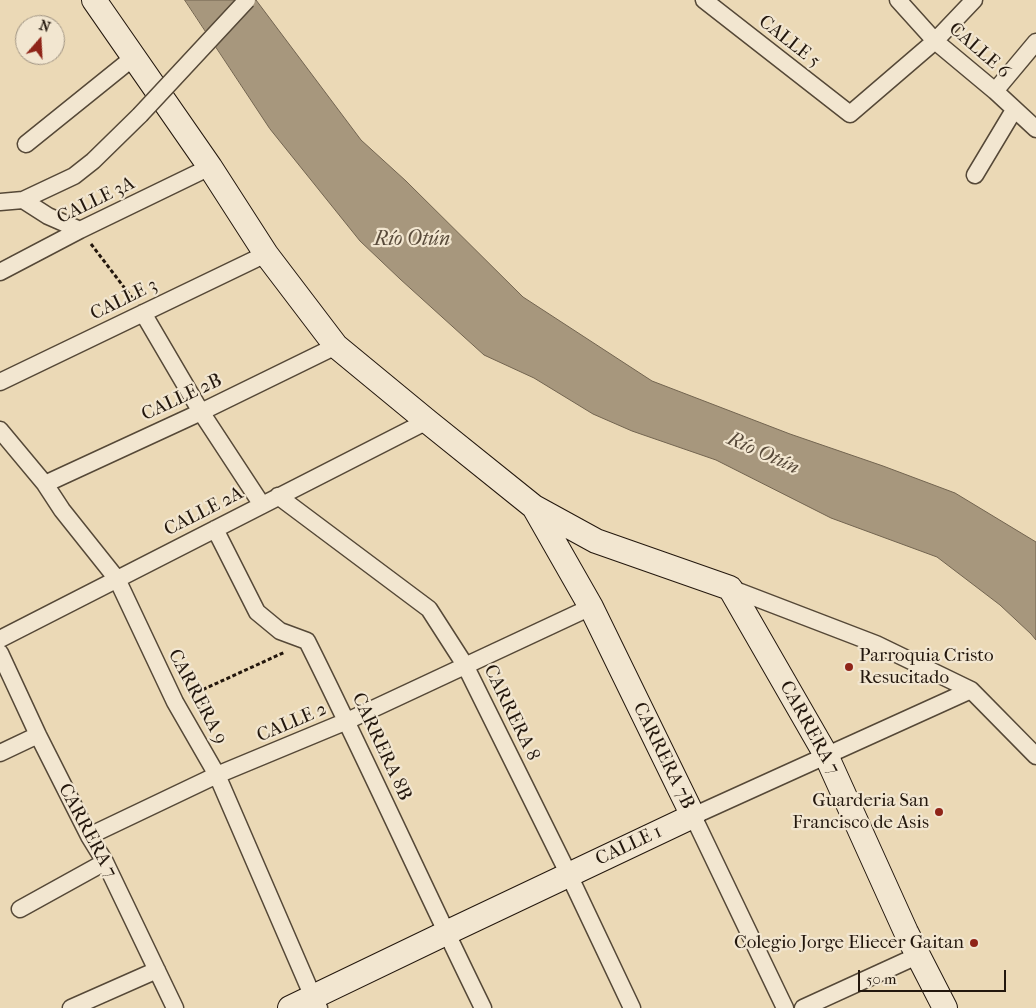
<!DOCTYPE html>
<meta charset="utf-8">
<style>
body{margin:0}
#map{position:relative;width:1036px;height:1008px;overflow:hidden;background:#ebd9b6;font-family:"IM FELL French Canon",serif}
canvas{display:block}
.north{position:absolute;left:15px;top:15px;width:50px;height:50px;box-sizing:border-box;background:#f2e6d0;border:1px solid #9f9382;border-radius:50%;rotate:19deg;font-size:14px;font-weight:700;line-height:20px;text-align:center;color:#23170d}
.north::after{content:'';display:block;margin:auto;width:18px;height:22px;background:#8f2418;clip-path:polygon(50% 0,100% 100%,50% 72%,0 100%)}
.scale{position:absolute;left:858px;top:970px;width:148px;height:22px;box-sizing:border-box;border:2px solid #23170d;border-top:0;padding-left:6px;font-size:15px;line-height:18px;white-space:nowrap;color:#23170d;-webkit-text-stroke:4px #f2e6d0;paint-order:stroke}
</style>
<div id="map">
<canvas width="1036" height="1008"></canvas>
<div class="north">N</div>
<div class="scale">50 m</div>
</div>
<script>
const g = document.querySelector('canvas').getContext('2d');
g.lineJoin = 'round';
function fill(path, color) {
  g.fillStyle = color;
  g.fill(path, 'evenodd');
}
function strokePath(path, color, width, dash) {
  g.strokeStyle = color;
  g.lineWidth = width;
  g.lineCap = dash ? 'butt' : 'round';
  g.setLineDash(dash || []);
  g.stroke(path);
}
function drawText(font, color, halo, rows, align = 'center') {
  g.font = font + ' "IM FELL French Canon",serif';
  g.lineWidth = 4.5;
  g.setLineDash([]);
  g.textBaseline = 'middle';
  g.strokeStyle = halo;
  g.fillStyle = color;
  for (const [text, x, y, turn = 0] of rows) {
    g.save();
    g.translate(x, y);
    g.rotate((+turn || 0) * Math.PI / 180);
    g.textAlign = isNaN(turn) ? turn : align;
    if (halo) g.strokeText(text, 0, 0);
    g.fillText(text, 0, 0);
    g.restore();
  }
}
const water = new Path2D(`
 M 185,0 L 256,0 L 361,140 L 406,181 L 523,297 L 652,381 L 790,434 L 883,466 L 955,493 L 1036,542 L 1036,640 L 1031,634 L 1000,605 L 937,557 L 831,518 L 716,460 L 632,431 L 593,414 L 534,378 L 484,355 L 400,279 L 360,241 L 270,129 Z`);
fill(water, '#a7977d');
strokePath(water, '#726450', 1);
const street = new Path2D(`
 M 704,0 L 850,114 L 935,41 L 974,0
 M 898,0 L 935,41 L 995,91 L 1036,129
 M 995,91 L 1036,42
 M 26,144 L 134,57
 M 975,175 L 1014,110
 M 23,200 L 48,216 L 80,230
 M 0,202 L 23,200 L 74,176 L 93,161 L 140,115
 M 0,272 L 80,230 L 210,167
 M 143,313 L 201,412 L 262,505
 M 0,382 L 266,254
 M 0,430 L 45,484 L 62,510 L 117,579 L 175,702 L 217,775 L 313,997 L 319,1008
 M 45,484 L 201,412 L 336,346
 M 278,496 L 429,609 L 465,665 L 569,875 L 632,1008
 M 215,529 L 257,612 L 280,631 L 307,641 C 368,763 423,886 483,1008
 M 730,588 L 876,644 L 971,690 L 1036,756
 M 0,639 L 427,421
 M 0,653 L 38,735 L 89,836 L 105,862 L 175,1008
 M 0,753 L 38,735
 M 89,836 L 217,775 L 347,721 L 591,607
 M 20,909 L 105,862
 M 71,1008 L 157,970
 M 785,1008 L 693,816 L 971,690
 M 803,1008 L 919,955`);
const secondary = new Path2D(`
 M 94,0 L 210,167 L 266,254 L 336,346 L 427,421 L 534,507 L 596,541 L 730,588 L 826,755 L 906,932 L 945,1008
 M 290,1008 L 446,933 L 693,816 L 591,607 L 534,507`);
strokePath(street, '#554837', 19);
strokePath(secondary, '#23170d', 26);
strokePath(new Path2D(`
 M 91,244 L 133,299
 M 191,695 L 285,652`), '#23170d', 3, [4, 2.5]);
strokePath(street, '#f2e6d0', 16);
strokePath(secondary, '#f2e6d0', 24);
const streetBridge = new Path2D(`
 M 140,115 L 247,0`);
strokePath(streetBridge, '#554837', 19, []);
strokePath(streetBridge, '#f2e6d0', 16);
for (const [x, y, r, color] of [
 [849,667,5,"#8f2418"],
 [939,812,5,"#8f2418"],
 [974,943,5,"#8f2418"]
]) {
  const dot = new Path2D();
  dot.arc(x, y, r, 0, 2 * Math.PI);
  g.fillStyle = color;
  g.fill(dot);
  strokePath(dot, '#f2e6d0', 2);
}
drawText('19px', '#23170d', '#f2e6d0', [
 ["CALLE 5",789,42,38],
 ["CALLE 6",979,51,41],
 ["CALLE 3A",96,201,-26],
 ["CALLE 3",124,300,-26],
 ["CALLE 2B",182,398,-25],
 ["CALLE 2A",204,512,-27],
 ["CARRERA 9",197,697,62],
 ["CARRERA 8",511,713,64],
 ["CALLE 2",292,723,-23],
 ["CARRERA 7",809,728,61],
 ["CARRERA 8B",381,747,65],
 ["CARRERA 7B",663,756,64],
 ["CARRERA 7",87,831,62],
 ["CALLE 1",629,846,-25]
]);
drawText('19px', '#23170d', '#f2e6d0', [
 ["Parroquia Cristo",859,656,"left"],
 ["Resucitado",859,678,"left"],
 ["Guarderia San",929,801],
 ["Francisco de Asis",929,823],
 ["Colegio Jorge Eliecer Gaitan",964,943]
], 'right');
drawText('italic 20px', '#584a3a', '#f2e6d0', [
 ["Río Otún",412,240],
 ["Río Otún",763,454,24]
]);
</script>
